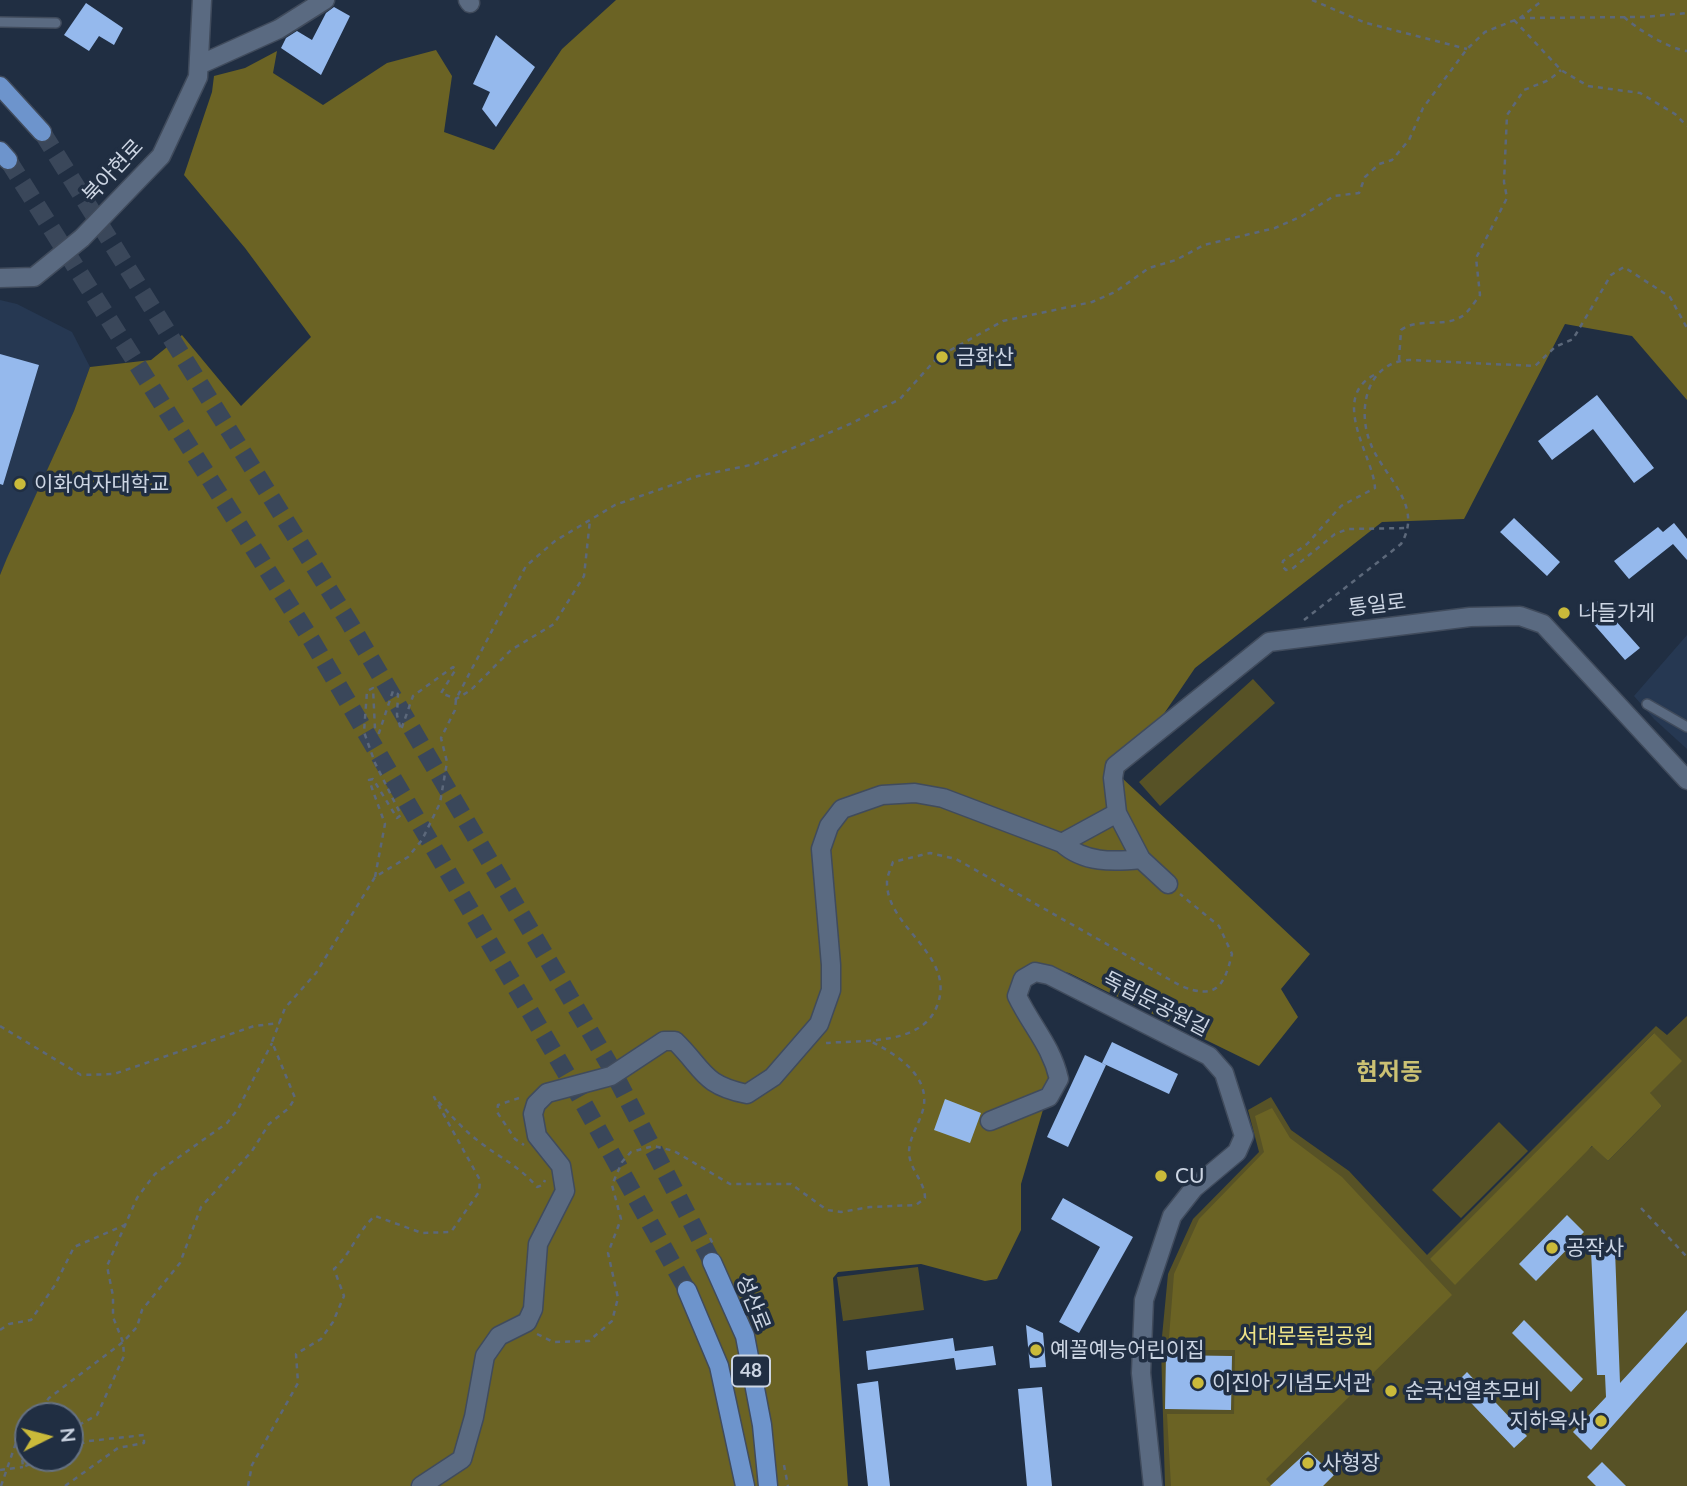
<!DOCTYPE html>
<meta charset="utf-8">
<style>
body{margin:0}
#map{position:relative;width:1687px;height:1486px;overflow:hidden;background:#202e42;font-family:Lato,sans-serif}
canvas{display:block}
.north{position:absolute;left:14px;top:1402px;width:70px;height:70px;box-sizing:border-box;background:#202e42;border:2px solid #657182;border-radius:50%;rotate:84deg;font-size:19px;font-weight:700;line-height:28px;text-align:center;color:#ccd5e3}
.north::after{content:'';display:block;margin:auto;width:24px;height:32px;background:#caba3a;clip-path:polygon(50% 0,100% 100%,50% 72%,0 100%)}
</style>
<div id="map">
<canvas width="1687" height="1486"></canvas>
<div class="north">N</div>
</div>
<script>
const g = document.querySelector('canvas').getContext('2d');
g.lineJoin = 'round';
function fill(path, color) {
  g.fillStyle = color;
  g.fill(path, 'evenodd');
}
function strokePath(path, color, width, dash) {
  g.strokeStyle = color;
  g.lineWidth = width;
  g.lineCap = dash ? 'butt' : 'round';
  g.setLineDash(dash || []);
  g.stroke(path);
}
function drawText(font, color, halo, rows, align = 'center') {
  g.font = font + ' Lato,"Noto Sans KR",sans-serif';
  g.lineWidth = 7;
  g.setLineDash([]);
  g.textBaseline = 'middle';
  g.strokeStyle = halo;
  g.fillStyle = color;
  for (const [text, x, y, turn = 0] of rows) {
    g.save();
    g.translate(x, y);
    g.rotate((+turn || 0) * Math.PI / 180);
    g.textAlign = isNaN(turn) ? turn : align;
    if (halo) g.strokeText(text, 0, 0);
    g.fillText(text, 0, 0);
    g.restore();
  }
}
fill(new Path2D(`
 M 0,300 L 17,304 L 72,332 L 90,367 L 74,411 L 0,575 Z
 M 1687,635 L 1687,749 L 1654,719 L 1634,696 Z`), '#263852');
fill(new Path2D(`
 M 1253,679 L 1275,703 L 1160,806 L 1139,782 Z
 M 1687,1016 L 1687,1486 L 1165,1486 L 1161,1347 L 1168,1274 L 1193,1219 L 1259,1152 L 1248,1110 L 1271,1097 L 1291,1130 L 1349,1171 L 1427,1255 L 1656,1026 L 1667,1035 ZM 1654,1033 L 1650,1094 L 1662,1106 L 1608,1161 L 1593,1146 L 1430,1260 Z
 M 1499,1122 L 1528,1151 L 1461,1218 L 1432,1190 Z
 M 918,1267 L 924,1310 L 843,1321 L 837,1277 Z`), '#575226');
fill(new Path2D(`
 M 616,0 L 1687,0 L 1687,400 L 1632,336 L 1565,324 L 1464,519 L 1382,522 L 1195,668 L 1121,777 L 1310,954 L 1281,989 L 1298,1017 L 1259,1066 L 1069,973 L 1033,964 L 1012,997 L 1053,1076 L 1021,1184 L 1021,1230 L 997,1279 L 985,1281 L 921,1264 L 838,1272 L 833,1278 L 848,1486 L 0,1486 L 0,575 L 7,558 L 74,411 L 90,367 L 151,360 L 182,335 L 241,406 L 311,337 L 245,248 L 184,175 L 212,92 L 214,76 L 245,68 L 277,51 L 273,73 L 323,105 L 387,63 L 436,50 L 452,76 L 444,132 L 494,150 L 562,49 ZM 28,1416 L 70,1416 L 70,1458 L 28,1458 Z
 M 1654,1033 L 1682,1061 L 1650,1093 L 1662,1106 L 1608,1161 L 1592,1146 L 1455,1285 L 1430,1259 Z
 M 1272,1108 L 1290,1138 L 1342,1177 L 1452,1295 L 1266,1479 L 1272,1486 L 1171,1486 L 1167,1414 L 1234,1414 L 1235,1350 L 1168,1350 L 1174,1274 L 1199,1219 L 1264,1152 L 1255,1116 Z`), '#6b6324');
fill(new Path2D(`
 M 86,3 L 123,28 L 114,45 L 99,36 L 89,51 L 64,35 Z
 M 334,7 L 350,16 L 321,75 L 281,48 L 286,38 L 297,31 L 312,40 L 326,13 Z
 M 496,35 L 535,67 L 496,127 L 482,109 L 490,92 L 473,84 Z
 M 0,354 L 39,365 L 3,485 L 0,484 Z
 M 1597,395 L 1654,468 L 1634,483 L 1593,429 L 1552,460 L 1538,441 Z
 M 1514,518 L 1560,562 L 1547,576 L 1500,532 Z
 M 1674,523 L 1687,539 L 1687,560 L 1673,544 L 1629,579 L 1614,561 L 1658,527 L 1663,532 Z
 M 1598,601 L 1640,648 L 1625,660 L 1584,613 Z
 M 1112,1042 L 1178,1074 L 1169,1094 L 1102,1063 Z
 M 1085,1055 L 1106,1065 L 1068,1147 L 1047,1137 Z
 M 945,1099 L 981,1113 L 970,1143 L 934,1130 Z
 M 1063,1198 L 1133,1237 L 1079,1333 L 1059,1322 L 1100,1247 L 1051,1219 Z
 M 1567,1215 L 1584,1232 L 1536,1281 L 1519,1264 Z
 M 1615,1250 L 1620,1383 L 1687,1310 L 1687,1342 L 1591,1450 L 1573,1432 L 1606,1397 L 1605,1375 L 1597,1375 L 1591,1251 Z
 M 1524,1320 L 1583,1379 L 1571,1392 L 1512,1333 Z
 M 1026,1325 L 1043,1333 L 1046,1367 L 1030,1368 Z
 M 953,1338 L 955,1351 L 993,1346 L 996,1365 L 956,1370 L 954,1358 L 868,1370 L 866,1351 Z
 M 1166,1355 L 1232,1356 L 1231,1410 L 1165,1409 Z
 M 1467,1372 L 1527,1436 L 1514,1448 L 1454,1385 Z
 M 878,1381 L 890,1486 L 868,1486 L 857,1384 Z
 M 1042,1387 L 1052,1486 L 1027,1486 L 1018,1389 Z
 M 1308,1451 L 1334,1475 L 1323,1486 L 1270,1486 Z
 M 1602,1462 L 1626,1486 L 1596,1486 L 1587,1477 Z`), '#95b9ed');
strokePath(new Path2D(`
 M 42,132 L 349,622 L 609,1064 L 712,1262
 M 8,160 L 312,641 L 576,1090 L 687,1290`), '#3a475a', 18, [18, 9]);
const lane = new Path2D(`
 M 0,22 L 56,23
 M 1647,704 L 1687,727`);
const street = new Path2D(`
 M 468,0 L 470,3
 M 199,65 L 279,29 L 325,0
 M 0,278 L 34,277 L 82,238 L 161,156 L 198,77 L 202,0
 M 1062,843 C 1084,863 1113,862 1141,859 L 1117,813
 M 1141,859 L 1168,884
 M 990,1121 L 1049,1097 L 1059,1079 C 1051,1045 1032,1027 1017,996 L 1023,979 L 1035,972 L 1049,975 L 1209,1056 L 1224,1073 L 1244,1136 L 1237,1152 L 1194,1188 L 1172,1216 L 1144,1300 L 1141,1373 L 1153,1486
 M 421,1486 L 462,1459 L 474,1417 L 485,1356 L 499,1336 L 527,1322 L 533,1309 L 538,1244 L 565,1191 L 561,1166 L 537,1136 L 533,1114 L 536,1104 L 547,1093 L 611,1076 L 664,1041 L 675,1041 C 704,1069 702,1085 747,1094 L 773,1077 L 819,1024 L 831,990 L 831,965 L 821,849 L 829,826 L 842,809 L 882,795 L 915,793 L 943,798 L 1062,843 L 1117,813 L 1113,778 L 1115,766 L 1269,642 L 1470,617 L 1520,616 L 1543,624 L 1687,780`);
const primary = new Path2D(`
 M 0,86 L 42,132
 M 0,151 L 8,160
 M 712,1262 L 745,1336 L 762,1425 L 768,1486
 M 687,1290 L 719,1366 L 745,1486`);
strokePath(lane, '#404b5c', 12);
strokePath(street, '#404b5c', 21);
strokePath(primary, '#404b5c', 21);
strokePath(new Path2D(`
 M 1312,0 L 1366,23 L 1467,49
 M 1624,17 C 1637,29 1669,49 1687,51
 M 1520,18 L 1644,17 L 1687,13
 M 1514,20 L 1561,70 L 1588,86 L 1640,93 L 1675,114 L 1687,126
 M 1399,360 L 1401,330 C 1420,316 1448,330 1466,313 C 1471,308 1476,300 1480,295 L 1476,258 L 1507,198 L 1504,182 L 1507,115 L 1524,90 L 1549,80 L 1561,70
 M 1374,375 C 1329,399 1374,458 1375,488 L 1341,506 L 1307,544 L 1283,561 L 1282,566 L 1286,570 L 1292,569 L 1335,534 L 1348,529 L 1408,528
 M 1304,620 L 1401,544 C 1425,504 1382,476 1370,442 C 1357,409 1367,362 1409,360 L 1535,366 L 1555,347 L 1573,339 L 1611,275 L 1624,267 L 1670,297 L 1687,328
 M 375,877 L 385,824 L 369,780 L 373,779 L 397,818 L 401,815 L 375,763 L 364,732 L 367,691 L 373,688 L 375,729 L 379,733 L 393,691 L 398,694 L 397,715 L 401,730 L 413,696 L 453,667 L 456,669 L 441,693 L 456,699 L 471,690 L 511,650 L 554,624 L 584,576 L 590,520
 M 0,1026 L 81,1075 L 114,1074 L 254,1026 L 280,1023
 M 826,1043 C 860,1040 922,1046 937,1006 C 957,955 886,928 887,882 C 887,876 891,868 893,862 L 930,853 L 956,859 L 1181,986 C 1216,1000 1224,987 1232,954 L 1219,926 L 1180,894
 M 519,1098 L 498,1105 L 497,1112 L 515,1139 L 524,1145
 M 1641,1208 L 1687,1257
 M 710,1238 L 714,1246
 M 0,1330 L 9,1324 L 31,1320 L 55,1285 L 74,1247 L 127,1224
 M 537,1334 L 553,1342 L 589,1341 L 612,1321 L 618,1298 L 608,1253 L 621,1219 L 612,1185 L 622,1162 L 631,1152 L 654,1146 L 674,1151 L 730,1184 L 791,1184 L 827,1210 L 841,1212 L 870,1207 L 916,1205 L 925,1198 C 925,1182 910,1170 909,1153 C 909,1138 918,1126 922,1113 C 934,1077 896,1054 870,1041
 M 35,1416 L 49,1398 L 123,1342 L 137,1327 L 142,1310 L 180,1263 L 201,1207 L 252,1151 L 269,1124 L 289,1108 L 295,1098 L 272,1042 L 285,1008 L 316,973 L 375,877 L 408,857 L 422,840 L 440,803 L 447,762 L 441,738 L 455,710 L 456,699 L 526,566 L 555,541 L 615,505 L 698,476 L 755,464 L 850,424 L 900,399 L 938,357 L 1003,321 L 1092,302 L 1115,292 L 1149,268 L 1176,260 L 1204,245 L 1275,228 L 1302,216 L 1334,196 L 1359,193 L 1365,177 L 1379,164 L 1392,160 L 1409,140 L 1423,108 L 1467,49 L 1485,32 L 1520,18 L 1543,0
 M 70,1430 L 97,1415 L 124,1356 L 123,1342 L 113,1317 L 113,1296 L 107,1266 L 137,1198 L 155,1174 L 227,1123 L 238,1109 L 272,1043
 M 28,1452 L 22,1458 L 23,1467 L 44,1458
 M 784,1465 L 788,1486
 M 0,1470 L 23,1467
 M 1,1486 L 18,1437 L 28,1425
 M 65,1486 L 118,1448 L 144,1443 L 144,1435 L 89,1441 L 70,1447
 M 248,1486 L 252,1465 L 298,1383 L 296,1354 L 321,1339 L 333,1322 L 344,1296 L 334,1269 C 351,1254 358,1230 375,1216 L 422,1233 L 451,1232 L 479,1192 L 480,1180 L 434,1097 C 449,1113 463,1130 481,1143 C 502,1159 520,1167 537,1187 L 543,1185 L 545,1180`), '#5c687a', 2.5, [5, 5]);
strokePath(lane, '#5a6a81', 9);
strokePath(street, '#5a6a81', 18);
strokePath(primary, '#6d94cc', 18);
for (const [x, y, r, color] of [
 [942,357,7,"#caba3a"],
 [20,484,7,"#caba3a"],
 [1564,613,7,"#caba3a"],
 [1161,1176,7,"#caba3a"],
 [1552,1248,7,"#caba3a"],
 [1036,1350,7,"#caba3a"],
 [1198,1383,7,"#caba3a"],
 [1391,1391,7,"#caba3a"],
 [1601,1421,7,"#caba3a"],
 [1308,1463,7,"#caba3a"]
]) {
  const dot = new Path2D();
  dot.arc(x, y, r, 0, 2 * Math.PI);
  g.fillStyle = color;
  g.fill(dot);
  strokePath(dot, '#202e42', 2.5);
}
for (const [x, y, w] of [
 [751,1371,38]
]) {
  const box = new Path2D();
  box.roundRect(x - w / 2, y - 15.5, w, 31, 5);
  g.fillStyle = '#202e42';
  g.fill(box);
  strokePath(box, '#ccd5e3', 2);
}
drawText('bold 19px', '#ccd5e3', null, [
 ["48",751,1371]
]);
drawText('21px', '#ccd5e3', '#202e42', [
 ["북아현로",113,171,-47],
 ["통일로",1377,605,-7],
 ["독립문공원길",1156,1004,27],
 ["성산로",753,1303,68]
]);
drawText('21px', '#ccd5e3', '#202e42', [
 ["금화산",956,357],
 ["이화여자대학교",34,484],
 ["나들가게",1578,613],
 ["CU",1175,1176],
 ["공작사",1566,1248],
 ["예꼴예능어린이집",1050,1350],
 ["이진아 기념도서관",1212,1383],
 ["순국선열추모비",1405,1391],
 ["지하옥사",1587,1421,"right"],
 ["사형장",1322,1463]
], 'left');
drawText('21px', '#efe488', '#202e42', [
 ["서대문독립공원",1306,1336]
]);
drawText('bold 24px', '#cbc173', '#202e42', [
 ["현저동",1389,1072]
]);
</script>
